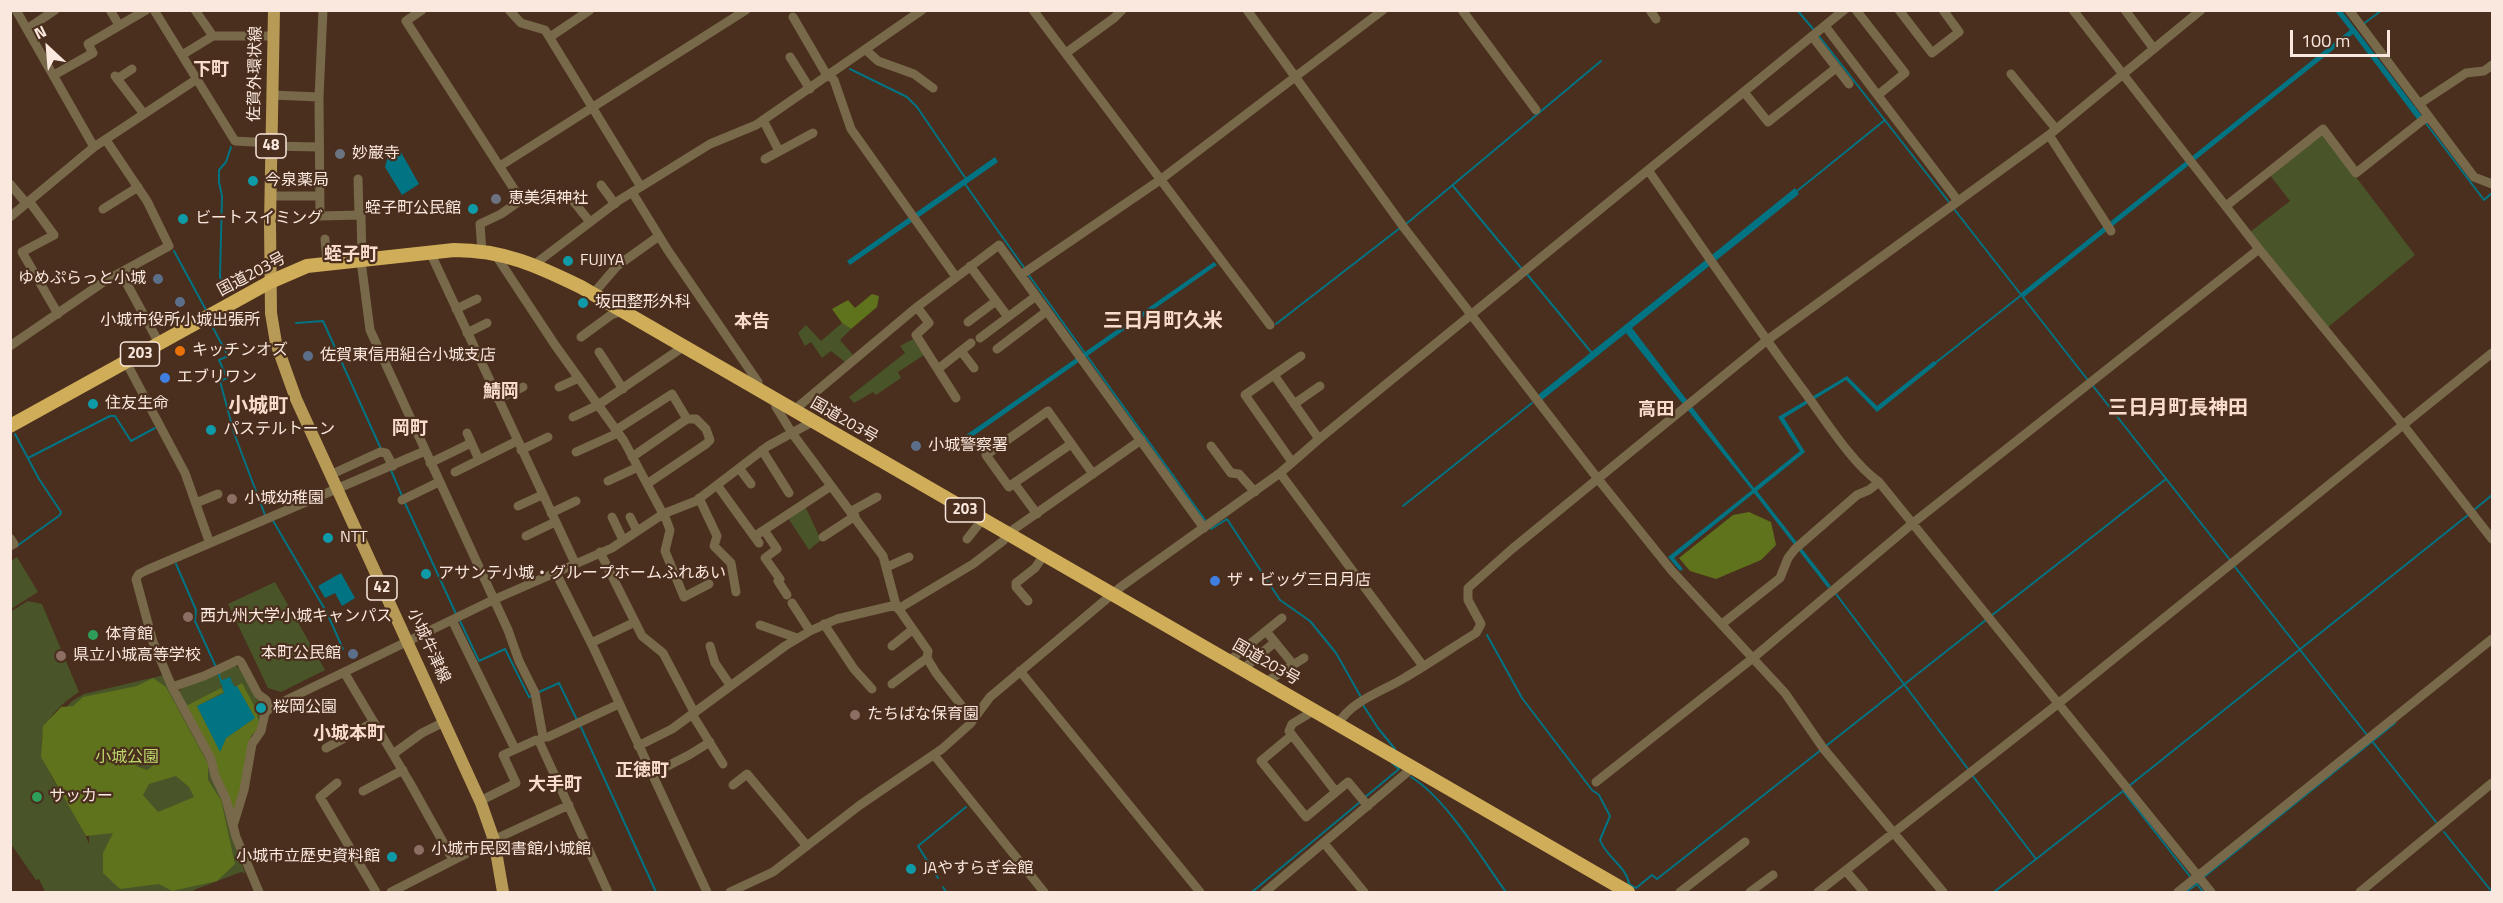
<!DOCTYPE html>
<meta charset="utf-8">
<style>
body{margin:0}
#map{position:relative;width:2503px;height:903px;overflow:hidden;background:#4a2e1e;font-family:"Titillium Web",sans-serif}
canvas{display:block}
.frame{position:absolute;inset:0;border:12px solid #fae7dd;pointer-events:none}
.north{position:absolute;left:18px;top:18px;width:60px;height:60px;-webkit-text-stroke:4px #4a2e1e;paint-order:stroke;rotate:334deg;font-size:16px;font-weight:700;line-height:24px;text-align:center;color:#fae7dd}
.north::after{content:'';display:block;margin:auto;width:21px;height:27px;background:#fae7dd;clip-path:polygon(50% 0,100% 100%,50% 72%,0 100%)}
.scale{position:absolute;left:2290px;top:30px;width:100px;height:27px;box-sizing:border-box;border:3px solid #fae7dd;border-top:0;padding-left:8px;font-size:18px;line-height:21px;white-space:nowrap;color:#fae7dd;-webkit-text-stroke:4px #4a2e1e;paint-order:stroke}
</style>
<div id="map">
<canvas width="2503" height="903"></canvas>
<div class="frame"></div>
<div class="north">N</div>
<div class="scale">100 m</div>
</div>
<script>
const g = document.querySelector('canvas').getContext('2d');
g.lineJoin = 'round';
function fill(path, color) {
  g.fillStyle = color;
  g.fill(path, 'evenodd');
}
function strokePath(path, color, width, dash) {
  g.strokeStyle = color;
  g.lineWidth = width;
  g.lineCap = dash ? 'butt' : 'round';
  g.setLineDash(dash || []);
  g.stroke(path);
}
function drawText(font, color, halo, rows, align = 'center') {
  g.font = font + ' "Titillium Web","Noto Sans JP",sans-serif';
  g.lineWidth = 4.5;
  g.setLineDash([]);
  g.textBaseline = 'middle';
  g.strokeStyle = halo;
  g.fillStyle = color;
  for (const [text, x, y, turn = 0] of rows) {
    g.save();
    g.translate(x, y);
    g.rotate((+turn || 0) * Math.PI / 180);
    g.textAlign = isNaN(turn) ? turn : align;
    if (halo) g.strokeText(text, 0, 0);
    g.fillText(text, 0, 0);
    g.restore();
  }
}
fill(new Path2D(`
 M 2322,132 L 2415,255 L 2327,328 L 2250,232 L 2290,201 L 2269,174 Z
 M 842,323 L 851,329 L 840,340 L 853,355 L 845,362 L 831,351 L 822,358 L 811,342 L 805,346 L 798,333 L 806,325 L 821,341 Z
 M 913,339 L 924,355 L 898,372 L 901,378 L 876,395 L 873,392 L 854,403 L 849,397 L 905,353 L 900,346 Z
 M 805,506 L 821,540 L 809,550 L 788,518 Z
 M 17,557 L 38,592 L 11,609 L 11,561 Z
 M 275,582 L 325,670 L 281,692 L 268,688 L 228,604 Z
 M 28,601 L 42,604 L 79,692 C 0,744 68,784 89,844 L 89,836 L 48,728 L 72,701 L 84,694 L 164,675 L 209,764 C 211,785 217,782 223,799 C 233,822 236,849 245,873 L 241,872 L 194,890 L 194,892 L 45,892 L 39,879 L 36,880 L 11,844 L 10,612 Z
 M 234,665 L 242,669 L 265,703 L 265,709 L 259,718 L 259,728 L 251,736 L 237,811 L 179,692 L 181,688 Z`), '#495528');
fill(new Path2D(`
 M 872,294 L 879,296 L 877,307 L 851,329 L 842,323 L 832,309 L 848,300 L 855,308 Z
 M 1749,512 L 1771,522 L 1776,545 L 1761,560 L 1716,579 L 1690,571 L 1679,558 L 1733,515 Z
 M 153,678 L 166,687 L 208,764 L 208,780 L 221,800 L 235,864 L 217,881 L 172,891 L 159,884 L 120,889 L 103,873 L 103,853 L 113,833 L 86,836 L 41,757 L 43,726 L 61,707 L 73,706 L 83,697 L 137,686 ZM 152,752 L 158,762 L 147,770 L 136,766 L 139,758 ZM 176,776 L 189,787 L 194,797 L 158,812 L 143,795 L 149,784 Z
 M 242,683 C 250,699 259,710 259,728 L 251,736 L 237,811 L 232,811 L 186,706 L 221,688 L 224,692 L 197,706 L 220,751 L 226,738 L 254,718 L 237,686 Z`), '#5f721c');
fill(new Path2D(`
 M 2335,11 L 2342,11 L 2422,116 L 2417,119 L 2353,34 L 2024,297 L 2021,293 L 2350,30 Z
 M 397,145 L 419,184 L 402,195 L 385,167 L 390,148 Z
 M 995,157 L 998,162 L 850,265 L 847,261 Z
 M 1795,188 L 1799,194 L 1632,328 L 1754,488 L 1800,451 L 1778,417 L 1847,376 L 1877,406 L 1934,361 L 1937,364 L 1877,412 L 1846,380 L 1784,418 L 1805,452 L 1757,491 L 1831,586 L 1828,588 L 1754,493 L 1674,558 L 1683,569 L 1680,571 L 1668,557 L 1752,490 L 1626,333 L 1542,400 L 1538,395 Z
 M 1214,262 L 1217,265 L 969,439 L 966,435 Z
 M 341,573 L 355,598 L 342,606 L 335,593 L 325,598 L 318,586 Z
 M 230,677 L 232,681 L 227,684 L 232,682 L 235,687 L 237,686 L 255,718 L 226,738 L 220,752 L 197,706 L 224,693 L 222,686 L 225,684 L 221,684 L 220,681 Z`), '#017484');
strokePath(new Path2D(`
 M 1797,10 L 1814,30
 M 2362,25 L 2382,10
 M 1818,35 L 1949,202
 M 850,69 L 907,97 L 917,107 L 966,179
 M 2425,122 L 2484,200 L 2492,193
 M 965,184 L 1025,269
 M 1453,186 L 1522,269
 M 1797,191 L 1885,120
 M 1954,209 L 2087,379
 M 1406,224 L 1601,61
 M 174,251 L 206,310
 M 1526,273 L 1591,352
 M 1028,274 L 1205,520
 M 225,287 L 220,277 L 222,196 L 219,182 L 219,170 L 226,162 L 231,147
 M 296,323 L 323,321 L 381,449
 M 211,324 L 228,356 L 219,360 L 227,378 L 220,381 L 234,433 L 265,515
 M 1276,324 L 1400,228
 M 1934,364 L 2024,293
 M 2093,386 L 2230,560
 M 15,434 L 39,479 L 61,512 L 60,515 L 17,546
 M 28,458 L 110,416 L 115,416 L 131,441 L 155,428
 M 390,468 L 402,496
 M 404,501 L 457,616
 M 1403,506 L 1532,403
 M 2474,510 L 2492,495
 M 272,519 L 327,613 L 343,649
 M 1211,529 L 1227,519 L 1280,600 L 1310,621 L 1336,653 L 1362,699
 M 176,564 L 196,610 L 195,621 L 216,667
 M 2235,567 L 2367,735
 M 1836,594 L 1968,769
 M 1991,616 L 2166,479
 M 460,621 L 479,661 L 505,649 L 529,697 L 531,696
 M 1487,635 L 1522,698 L 1592,790 L 1599,795 L 1610,816 L 1600,840 C 1606,857 1627,867 1629,884 L 1636,888 L 1652,875 L 1657,879 L 1821,750
 M 218,672 L 222,684 L 227,685
 M 539,692 L 559,683 L 577,720
 M 1363,705 L 1378,728 L 1395,749
 M 580,725 L 656,892
 M 2372,741 L 2436,822
 M 1826,746 L 1986,620
 M 1972,775 L 2036,859
 M 1411,777 C 1446,798 1482,859 1506,892
 M 2129,786 L 2468,515
 M 1364,798 L 1399,769 L 1392,763
 M 2444,832 L 2492,892
 M 2204,877 L 2395,723
 M 938,878 L 918,846 L 966,807
 M 2196,883 L 2203,892
 M 943,887 L 946,892
 M 1252,892 L 1360,802
 M 1994,892 L 2123,791 L 2192,879
 M 2186,892 L 2197,884`), '#017484', 2);
strokePath(new Path2D(`
 M 16,10 L 94,147
 M 110,10 L 119,25
 M 154,10 L 235,141 L 272,143
 M 195,10 L 213,36
 M 323,10 L 319,97 L 320,216 L 361,215 L 362,261
 M 422,10 L 406,21 L 521,200 L 501,214 L 480,224 L 482,252
 M 509,10 L 521,23 L 545,30 L 641,187
 M 1033,10 L 1270,325
 M 1247,10 L 1405,229 L 1598,479 L 1672,571 L 1785,693 L 1823,748 L 1943,892
 M 1462,10 L 1536,110
 M 1650,10 L 1656,19
 M 1856,10 L 1905,73 L 1878,95
 M 1899,10 L 1932,53 L 1959,32 L 1943,10
 M 2073,10 L 2259,249 L 2404,426 L 2492,539
 M 2125,10 L 2154,49
 M 2349,10 L 2474,177 L 2492,184
 M 793,17 L 825,72 L 834,80 L 851,129 L 956,277
 M 1825,26 L 1958,201
 M 27,29 L 55,10
 M 1812,36 L 1849,84
 M 550,37 L 590,10
 M 866,50 L 878,61 L 914,74 L 933,88
 M 1066,53 L 1114,18 L 1122,10
 M 182,55 L 213,36 L 273,36
 M 790,57 L 810,89
 M 2011,74 L 2056,129
 M 54,75 L 93,53 L 88,44 L 146,10
 M 115,76 L 144,114
 M 117,79 L 132,69
 M 1744,92 L 1768,122 L 1836,68
 M 272,95 L 319,97
 M 2419,104 L 2466,73 L 2484,71 L 2492,65
 M 763,120 L 779,151
 M 2049,135 L 2111,231
 M 271,146 L 319,147
 M 765,159 L 813,133
 M 500,166 L 746,10
 M 1648,170 C 1701,246 1753,323 1809,398 C 1827,423 1854,465 1879,482 L 2211,892
 M 358,179 L 359,215
 M 10,184 L 26,203
 M 601,185 L 615,204
 M 632,192 L 667,249 L 758,382 L 758,390
 M 271,196 L 320,196
 M 29,201 L 54,235 L 22,252 L 58,314
 M 574,202 L 590,222
 M 2226,206 L 2323,129 L 2356,173 L 2428,116
 M 103,209 L 138,187
 M 10,217 L 94,147 L 197,79
 M 325,239 L 327,263
 M 430,252 L 575,563
 M 495,254 L 555,345 L 624,441 L 663,514
 M 361,261 L 370,330 L 508,630 L 519,661 L 535,693 L 543,737 L 539,741 L 608,892
 M 535,264 L 618,201 L 710,144 L 756,125 L 922,10
 M 970,266 L 1008,317
 M 121,273 L 159,343
 M 1021,275 L 1160,180 L 1383,10
 M 593,294 L 617,266 L 659,236
 M 917,307 L 929,323 L 916,335 L 956,398
 M 456,309 L 477,299
 M 968,322 L 996,301
 M 467,333 L 487,323
 M 581,337 L 611,315 L 622,311
 M 980,338 L 1036,296
 M 10,346 L 105,281 L 169,246 L 147,201 L 106,140
 M 997,349 L 1047,311
 M 961,351 L 974,368
 M 599,352 L 623,389
 M 126,362 L 185,473 L 209,541
 M 938,369 L 971,343
 M 1274,375 L 1319,439
 M 559,387 L 579,378
 M 498,399 L 523,387
 M 775,400 L 776,407 L 792,433 L 883,556 L 896,605
 M 1294,404 L 1320,386
 M 793,411 L 917,307 L 999,245 L 1204,528
 M 573,417 L 598,405 L 683,347
 M 616,430 L 672,394 L 687,419
 M 467,433 L 479,460
 M 1211,446 L 1231,473 L 1239,474 L 1255,492
 M 521,450 L 548,437
 M 762,450 L 789,493
 M 576,452 L 618,433
 M 632,457 L 687,419 L 696,419 L 706,429 L 710,440 L 706,444 L 647,484
 M 1292,462 L 1245,395 L 1301,356
 M 430,463 L 471,443
 M 739,468 L 751,484
 M 455,472 L 517,441
 M 1280,473 L 1423,666
 M 330,475 L 380,452 L 386,453 L 393,466
 M 608,481 L 638,467
 M 1014,483 L 1009,487 L 986,455 L 1048,411 L 1093,474
 M 717,485 L 759,543
 M 699,498 L 717,536 L 714,546 L 731,563 L 736,592
 M 402,500 L 439,482
 M 196,503 L 218,494
 M 518,506 L 542,495
 M 852,511 L 877,497
 M 551,513 L 576,501
 M 664,514 L 670,530 L 665,551 L 684,597 L 709,584
 M 1037,514 L 1014,483 L 1071,444
 M 612,517 L 623,540
 M 630,517 L 637,531
 M 764,530 L 777,549 L 765,558 L 780,579 L 778,581 L 787,595
 M 526,536 L 555,522
 M 755,536 L 831,486
 M 823,537 L 855,516
 M 10,538 L 14,544 L 10,546
 M 967,539 L 982,520
 M 600,552 L 642,636 L 663,653 L 694,712
 M 887,567 L 909,557
 M 556,573 L 595,651 L 707,892
 M 1028,601 L 1016,587 L 1016,583 L 1035,568 L 1044,555
 M 792,603 L 810,631
 M 898,609 L 973,564 L 1003,541 L 1007,534 L 1141,440
 M 452,620 L 515,749
 M 824,624 L 854,669 L 872,689
 M 1722,624 L 1780,578 L 1788,558 L 1795,549 L 1857,495 L 1869,490 L 1879,482
 M 760,625 L 797,638
 M 1266,631 L 1292,663
 M 591,643 L 635,622
 M 710,646 L 715,663 L 730,685
 M 892,646 L 912,630
 M 1229,661 L 1282,618
 M 1243,669 L 1275,642
 M 1020,671 L 1200,892
 M 344,672 L 410,783 L 453,860
 M 1266,682 L 1304,658
 M 892,684 L 927,658
 M 172,687 L 204,676 L 238,660 L 241,662 L 258,694 L 266,700 L 270,708
 M 1315,710 L 1292,724 L 1289,731 L 1336,792
 M 692,714 L 723,764
 M 1338,724 C 1352,700 1384,691 1406,677 C 1430,663 1453,647 1476,633 L 1481,624 L 1468,600 L 1468,588 L 1512,549 L 1766,341 L 2049,135 L 2201,10
 M 1291,736 L 1261,761 L 1306,817 L 1348,782 L 1368,806
 M 543,737 L 548,737 L 619,704
 M 638,746 L 672,729 L 785,646 L 810,631 L 837,619 L 896,605 L 928,651 L 927,658 L 936,673 L 972,719
 M 326,748 L 374,722
 M 393,754 L 422,733 L 444,722
 M 934,755 L 1044,892
 M 652,774 L 689,755 L 710,742
 M 1596,782 L 1753,658 L 1913,523 L 2259,249
 M 337,783 L 320,797 L 376,892
 M 733,785 L 747,774 L 807,846
 M 363,791 L 403,770
 M 480,801 L 516,783 L 503,755 L 536,740 L 539,741
 M 233,826 L 244,790 L 252,744 L 261,731 L 265,713 L 270,708 L 493,600 L 612,548 L 663,514 L 696,501 L 768,446 L 812,422
 M 1324,843 L 1364,892
 M 1846,871 L 1864,892
 M 259,892 L 236,837 L 226,799 L 215,776 L 211,759 L 172,687 L 153,642 L 136,579 L 139,574 L 147,570 L 425,451
 M 391,892 L 489,842 L 569,805
 M 730,892 L 773,872 L 860,805 L 942,749 L 970,724 L 990,697 L 1122,586 L 1280,473 L 1319,439 L 1844,10
 M 1265,892 L 1411,769
 M 1680,892 L 1745,842
 M 1750,892 L 1773,875
 M 1818,892 L 2059,703 L 2492,353
 M 2178,892 L 2492,639
 M 2360,892 L 2492,783`), '#776949', 9);
strokePath(new Path2D(`
 M 274,10 L 270,223 L 271,313 L 276,343 L 296,399 L 481,803 L 494,840 L 503,892`), '#b79a55', 12);
strokePath(new Path2D(`
 M 10,426 L 270,282 L 307,266 L 454,250 C 504,250 538,266 581,287 L 1628,892`), '#d0ae59', 14);
for (const [x, y, r, color] of [
 [340,154,6,"#6b7280"],
 [253,181,6,"#0f9aa8"],
 [496,199,6,"#6b7280"],
 [473,209,6,"#0f9aa8"],
 [183,219,6,"#0f9aa8"],
 [568,261,6,"#0f9aa8"],
 [158,279,6,"#5c6f8a"],
 [180,302,6,"#5c6f8a"],
 [583,303,6,"#0f9aa8"],
 [180,351,6,"#e8710a"],
 [308,356,6,"#5c6f8a"],
 [165,378,6,"#3f7fe0"],
 [93,404,6,"#0f9aa8"],
 [211,430,6,"#0f9aa8"],
 [916,446,6,"#5c6f8a"],
 [232,499,6,"#8d6e63"],
 [328,538,6,"#0f9aa8"],
 [426,574,6,"#0f9aa8"],
 [1215,581,6,"#3f7fe0"],
 [188,617,6,"#8d6e63"],
 [93,635,6,"#2e9e5b"],
 [353,654,6,"#5c6f8a"],
 [61,656,6,"#8d6e63"],
 [261,708,6,"#0f9aa8"],
 [855,715,6,"#8d6e63"],
 [37,797,6,"#2e9e5b"],
 [419,850,6,"#8d6e63"],
 [392,857,6,"#0f9aa8"],
 [911,869,6,"#0f9aa8"]
]) {
  const dot = new Path2D();
  dot.arc(x, y, r, 0, 2 * Math.PI);
  g.fillStyle = color;
  g.fill(dot);
  strokePath(dot, '#4a2e1e', 2);
}
for (const [x, y, w] of [
 [271,146,30],
 [140,354,39],
 [965,510,39],
 [382,588,30]
]) {
  const box = new Path2D();
  box.roundRect(x - w / 2, y - 12, w, 24, 4.5);
  g.fillStyle = '#4a2e1e';
  g.fill(box);
  strokePath(box, '#fae7dd', 1.5);
}
drawText('bold 15px', '#fae7dd', null, [
 ["48",271,146],
 ["203",140,354],
 ["203",965,510],
 ["42",382,588]
]);
drawText('16px', '#fae7dd', '#4a2e1e', [
 ["佐賀外環状線",256,74,-89],
 ["国道203号",252,275,-28],
 ["国道203号",844,421,30],
 ["小城牛津線",428,646,65],
 ["国道203号",1266,663,30]
]);
drawText('16px', '#fae7dd', '#4a2e1e', [
 ["妙巌寺",352,154],
 ["今泉薬局",265,181],
 ["恵美須神社",508,199],
 ["蛭子町公民館",461,209,"right"],
 ["ビートスイミング",195,219],
 ["FUJIYA",580,261],
 ["ゆめぷらっと小城",146,279,"right"],
 ["坂田整形外科",595,303],
 ["小城市役所小城出張所",180,321,"center"],
 ["キッチンオズ",192,351],
 ["佐賀東信用組合小城支店",320,356],
 ["エブリワン",177,378],
 ["住友生命",105,404],
 ["パステルトーン",223,430],
 ["小城警察署",928,446],
 ["小城幼稚園",244,499],
 ["NTT",340,538],
 ["アサンテ小城・グループホームふれあい",438,574],
 ["ザ・ビッグ三日月店",1227,581],
 ["西九州大学小城キャンパス",200,617],
 ["体育館",105,635],
 ["本町公民館",341,654,"right"],
 ["県立小城高等学校",73,656],
 ["桜岡公園",273,708],
 ["たちばな保育園",867,715],
 ["サッカー",49,797],
 ["小城市民図書館小城館",431,850],
 ["小城市立歴史資料館",380,857,"right"],
 ["JAやすらぎ会館",923,869]
], 'left');
drawText('16px', '#bcd96a', '#4a2e1e', [
 ["小城公園",127,758]
]);
drawText('bold 18px', '#fadccc', '#4a2e1e', [
 ["下町",211,71],
 ["蛭子町",351,256],
 ["本告",752,323],
 ["鯖岡",501,393],
 ["高田",1656,411],
 ["岡町",410,430],
 ["小城本町",349,735],
 ["正徳町",642,772],
 ["大手町",555,786]
]);
drawText('bold 20px', '#fadccc', '#4a2e1e', [
 ["三日月町久米",1163,322],
 ["小城町",258,407],
 ["三日月町長神田",2178,409]
]);
</script>
